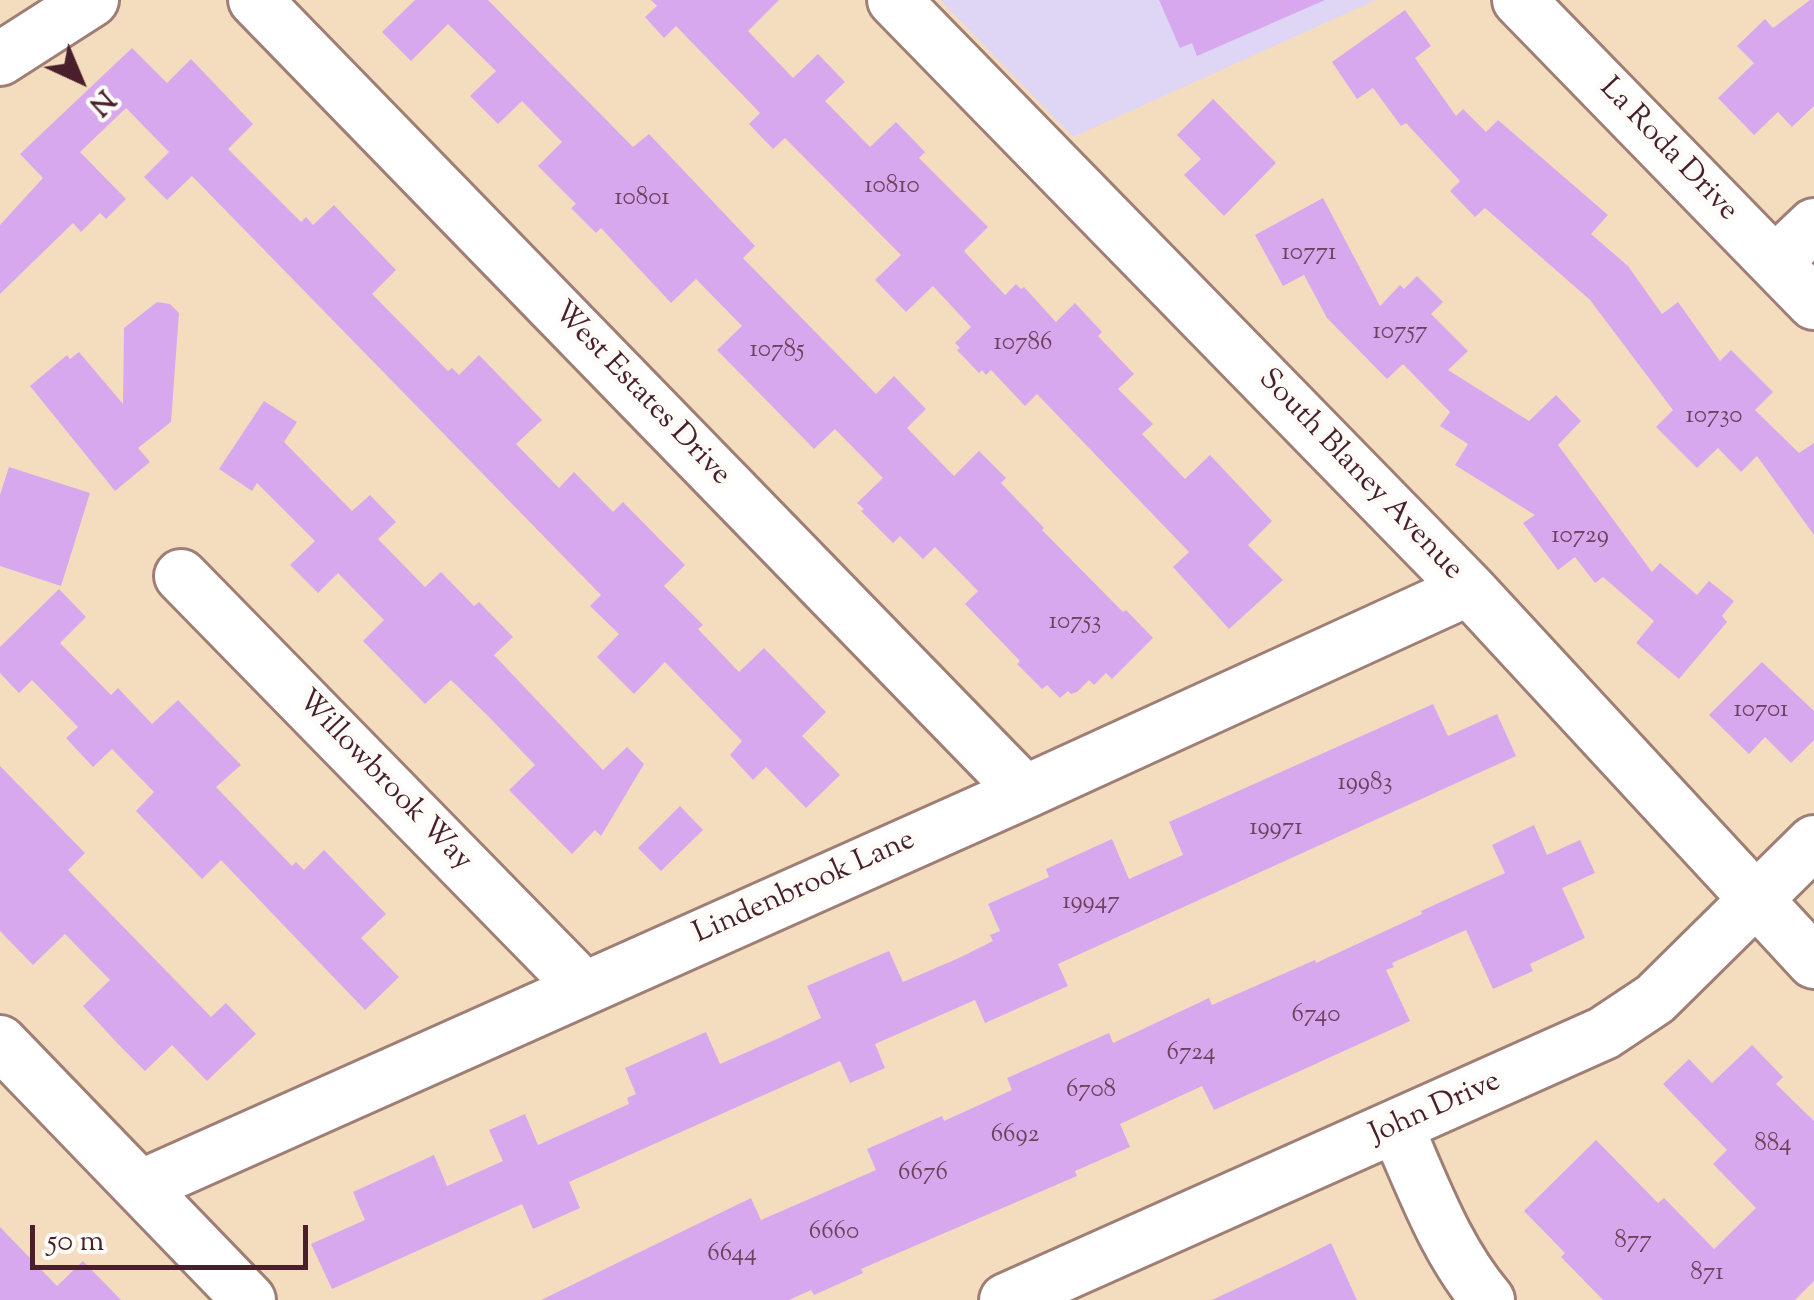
<!DOCTYPE html>
<style>
body{margin:0}
#map{position:relative;width:1814px;height:1300px;overflow:hidden;background:#f4ddbf;font-family:"Sorts Mill Goudy",serif}
canvas{display:block}
.north{position:absolute;left:30px;top:30px;width:100px;height:100px;-webkit-text-stroke:8px #fdfcf7;paint-order:stroke;rotate:136deg;font-size:28px;font-weight:700;line-height:40px;text-align:center;color:#4a1f2b}
.north::after{content:'';display:block;margin:auto;width:35px;height:45px;background:#4a1f2b;clip-path:polygon(50% 0,100% 100%,50% 72%,0 100%)}
.scale{position:absolute;left:30px;top:1225px;width:278px;height:45px;box-sizing:border-box;border:5px solid #4a1f2b;border-top:0;padding-left:12px;font-size:30px;line-height:35px;white-space:nowrap;color:#4a1f2b;-webkit-text-stroke:8px #fdfcf7;paint-order:stroke}
</style>
<div id="map">
<canvas width="1814" height="1300"></canvas>
<div class="north">N</div>
<div class="scale">50 m</div>
</div>
<script>
const g = document.querySelector('canvas').getContext('2d');
g.lineJoin = 'round';
function fill(path, color) {
  g.fillStyle = color;
  g.fill(path, 'evenodd');
}
function strokePath(path, color, width, dash) {
  g.strokeStyle = color;
  g.lineWidth = width;
  g.lineCap = dash ? 'butt' : 'round';
  g.setLineDash(dash || []);
  g.stroke(path);
}
function drawText(font, color, halo, rows, align = 'center') {
  g.font = font + ' "Sorts Mill Goudy",serif';
  g.lineWidth = 10;
  g.setLineDash([]);
  g.textBaseline = 'middle';
  g.strokeStyle = halo;
  g.fillStyle = color;
  for (const [text, x, y, turn = 0] of rows) {
    g.save();
    g.translate(x, y);
    g.rotate((+turn || 0) * Math.PI / 180);
    g.textAlign = isNaN(turn) ? turn : align;
    if (halo) g.strokeText(text, 0, 0);
    g.fillText(text, 0, 0);
    g.restore();
  }
}
fill(new Path2D(`
 M 940,0 L 1376,0 L 1073,137 Z`), '#dfd5f5');
fill(new Path2D(`
 M 415,0 L 488,0 L 633,147 L 649,134 L 755,246 L 743,258 L 876,394 L 894,376 L 926,409 L 907,428 L 954,476 L 979,451 L 1006,478 L 1001,483 L 1044,528 L 1042,530 L 1123,612 L 1126,610 L 1153,638 L 1112,679 L 1106,673 L 1094,685 L 1089,680 L 1077,692 L 1071,694 L 1068,691 L 1060,698 L 1047,685 L 1042,689 L 1017,664 L 1020,661 L 965,604 L 978,591 L 935,547 L 923,559 L 900,536 L 893,543 L 861,511 L 864,509 L 857,503 L 883,478 L 835,429 L 814,449 L 717,350 L 742,326 L 696,279 L 671,303 L 601,228 L 596,233 L 571,208 L 576,204 L 538,166 L 562,142 L 522,101 L 498,124 L 470,96 L 496,71 L 448,24 L 411,61 L 382,32 Z
 M 651,0 L 779,0 L 748,31 L 793,78 L 818,54 L 845,82 L 825,101 L 870,147 L 896,122 L 925,152 L 919,158 L 988,227 L 964,251 L 1005,295 L 1016,284 L 1021,289 L 1024,287 L 1056,322 L 1075,303 L 1102,332 L 1098,336 L 1134,374 L 1118,389 L 1153,424 L 1142,434 L 1185,479 L 1210,455 L 1272,521 L 1248,545 L 1283,580 L 1229,629 L 1173,567 L 1189,552 L 1037,394 L 1025,406 L 991,370 L 986,375 L 982,370 L 979,373 L 957,350 L 960,348 L 955,343 L 971,327 L 933,286 L 906,312 L 875,280 L 901,255 L 785,138 L 773,149 L 749,124 L 760,113 L 676,26 L 664,38 L 645,17 L 657,6 Z
 M 1159,0 L 1325,0 L 1197,56 L 1192,43 L 1180,48 Z
 M 1810,0 L 1814,0 L 1814,106 L 1792,127 L 1778,112 L 1754,135 L 1718,98 L 1754,63 L 1737,46 L 1765,19 L 1773,28 Z
 M 1405,10 L 1431,46 L 1415,58 L 1456,116 L 1463,109 L 1486,132 L 1498,120 L 1608,215 L 1591,234 L 1628,266 L 1662,314 L 1678,302 L 1720,361 L 1731,350 L 1773,392 L 1755,410 L 1799,453 L 1814,443 L 1814,535 L 1757,456 L 1741,472 L 1718,448 L 1697,468 L 1656,427 L 1673,410 L 1590,300 L 1485,208 L 1475,217 L 1450,191 L 1460,181 L 1406,123 L 1401,126 L 1373,88 L 1357,99 L 1332,62 Z
 M 132,48 L 167,83 L 191,59 L 253,124 L 228,149 L 301,222 L 306,217 L 313,225 L 334,205 L 396,270 L 372,294 L 448,371 L 452,368 L 459,375 L 479,355 L 542,420 L 516,444 L 559,488 L 574,472 L 613,512 L 623,502 L 685,565 L 664,586 L 703,625 L 698,629 L 739,672 L 764,648 L 826,712 L 802,736 L 840,775 L 806,808 L 766,767 L 753,780 L 730,755 L 742,741 L 665,662 L 634,694 L 597,657 L 619,634 L 590,606 L 601,595 L 192,176 L 167,200 L 144,177 L 169,152 L 126,108 L 80,152 L 126,199 L 106,219 L 100,213 L 81,232 L 73,223 L 0,294 L 0,225 L 43,178 L 20,154 Z
 M 1213,99 L 1276,163 L 1224,216 L 1184,175 L 1201,159 L 1177,135 Z
 M 1323,198 L 1380,306 L 1400,285 L 1404,289 L 1417,276 L 1443,302 L 1431,314 L 1468,351 L 1448,370 L 1529,421 L 1556,395 L 1581,421 L 1558,445 L 1652,572 L 1660,563 L 1697,595 L 1709,581 L 1734,601 L 1722,616 L 1727,622 L 1679,679 L 1636,643 L 1654,621 L 1603,577 L 1595,583 L 1575,557 L 1558,570 L 1523,523 L 1535,515 L 1455,465 L 1468,444 L 1440,426 L 1450,412 L 1403,364 L 1387,379 L 1327,318 L 1304,275 L 1283,286 L 1255,235 Z
 M 157,302 L 170,304 L 179,313 L 171,422 L 138,448 L 150,462 L 115,491 L 30,386 L 67,355 L 70,359 L 79,352 L 123,404 L 124,328 Z
 M 264,401 L 297,422 L 284,442 L 352,511 L 370,495 L 396,522 L 378,539 L 425,587 L 441,572 L 474,606 L 479,602 L 513,637 L 494,655 L 603,770 L 627,747 L 644,764 L 601,836 L 595,830 L 572,854 L 509,790 L 535,765 L 489,717 L 451,680 L 425,704 L 363,641 L 384,620 L 338,573 L 318,593 L 290,565 L 315,541 L 257,483 L 252,491 L 219,469 Z
 M 9,467 L 90,493 L 61,586 L 0,566 L 0,495 Z
 M 59,589 L 86,617 L 60,643 L 111,695 L 118,688 L 152,724 L 178,700 L 241,765 L 216,787 L 292,866 L 296,862 L 304,870 L 324,850 L 386,914 L 361,938 L 399,977 L 365,1010 L 221,860 L 202,879 L 136,811 L 154,792 L 112,749 L 93,767 L 66,738 L 78,727 L 32,680 L 19,693 L 0,673 L 0,647 Z
 M 1762,662 L 1814,711 L 1814,740 L 1791,763 L 1765,737 L 1749,754 L 1709,715 Z
 M 1433,704 L 1448,736 L 1497,714 L 1516,756 L 1058,964 L 1068,986 L 985,1023 L 975,1000 L 875,1044 L 885,1068 L 850,1083 L 840,1061 L 569,1182 L 580,1208 L 533,1229 L 522,1204 L 332,1289 L 311,1244 L 365,1220 L 353,1192 L 434,1155 L 447,1186 L 503,1161 L 489,1130 L 525,1114 L 538,1145 L 629,1104 L 627,1098 L 636,1094 L 625,1068 L 706,1032 L 720,1064 L 777,1039 L 821,1018 L 807,986 L 889,951 L 903,982 L 959,958 L 993,941 L 990,935 L 1000,931 L 988,904 L 1049,877 L 1046,869 L 1112,839 L 1129,879 L 1183,855 L 1169,822 Z
 M 0,766 L 85,853 L 68,870 L 211,1017 L 226,1003 L 256,1034 L 207,1081 L 172,1045 L 145,1071 L 118,1044 L 83,1006 L 110,980 L 65,934 L 33,965 L 0,931 Z
 M 680,806 L 703,830 L 661,871 L 638,848 Z
 M 1534,825 L 1547,855 L 1580,840 L 1595,873 L 1562,888 L 1585,938 L 1530,964 L 1533,971 L 1493,989 L 1466,930 L 1392,963 L 1394,967 L 1386,970 L 1410,1021 L 1214,1110 L 1202,1086 L 1120,1124 L 1130,1147 L 1075,1171 L 1077,1176 L 861,1269 L 863,1273 L 814,1295 L 811,1290 L 789,1300 L 541,1300 L 751,1198 L 761,1220 L 876,1170 L 867,1149 L 942,1116 L 944,1121 L 1012,1090 L 1007,1078 L 1109,1033 L 1113,1043 L 1209,998 L 1212,1005 L 1315,960 L 1316,963 L 1422,914 L 1421,911 L 1505,873 L 1492,845 Z
 M 1752,1045 L 1783,1077 L 1776,1084 L 1814,1121 L 1814,1281 L 1795,1300 L 1603,1300 L 1561,1257 L 1565,1253 L 1524,1211 L 1596,1140 L 1658,1203 L 1664,1198 L 1714,1249 L 1756,1208 L 1713,1164 L 1727,1150 L 1663,1084 L 1689,1059 L 1712,1083 Z
 M 0,1227 L 57,1286 L 83,1261 L 121,1300 L 0,1300 Z
 M 1331,1243 L 1357,1300 L 1212,1300 L 1291,1263 Z`), '#d8a8ee');
const minor = new Path2D(`
 M 255,0 L 1025,792
 M 894,0 L 1469,589 L 1814,962
 M 1519,0 L 1814,303
 M 0,59 L 92,0
 M 1775,262 L 1814,225
 M 181,576 L 584,988
 M 0,1042 L 249,1300
 M 1397,1128 C 1424,1188 1445,1249 1488,1300
 M 140,1187 L 1025,792 L 1469,589
 M 1006,1300 L 1604,1033 L 1655,999 L 1814,842`);
strokePath(minor, '#9f7e75', 58);
strokePath(minor, '#fff', 52);
drawText('25px', '#6e415c', null, [
 ["10810",892,188],
 ["10801",642,200],
 ["10771",1309,255],
 ["10757",1400,334],
 ["10786",1023,345],
 ["10785",777,352],
 ["10730",1714,418],
 ["10729",1580,538],
 ["10753",1075,624],
 ["10701",1761,712],
 ["19983",1365,785],
 ["19971",1276,830],
 ["19947",1091,904],
 ["6740",1316,1017],
 ["6724",1191,1055],
 ["6708",1091,1092],
 ["6692",1015,1137],
 ["884",1773,1146],
 ["6676",923,1175],
 ["6660",834,1234],
 ["877",1633,1243],
 ["6644",732,1256],
 ["871",1707,1275]
]);
drawText('30px', '#4a1f2b', '#fdfcf7', [
 ["La Roda Drive",1667,151,46],
 ["West Estates Drive",640,395,46],
 ["South Blaney Avenue",1359,476,46],
 ["Willowbrook Way",383,782,46],
 ["Lindenbrook Lane",805,889,-24],
 ["John Drive",1436,1110,-24]
]);
</script>
